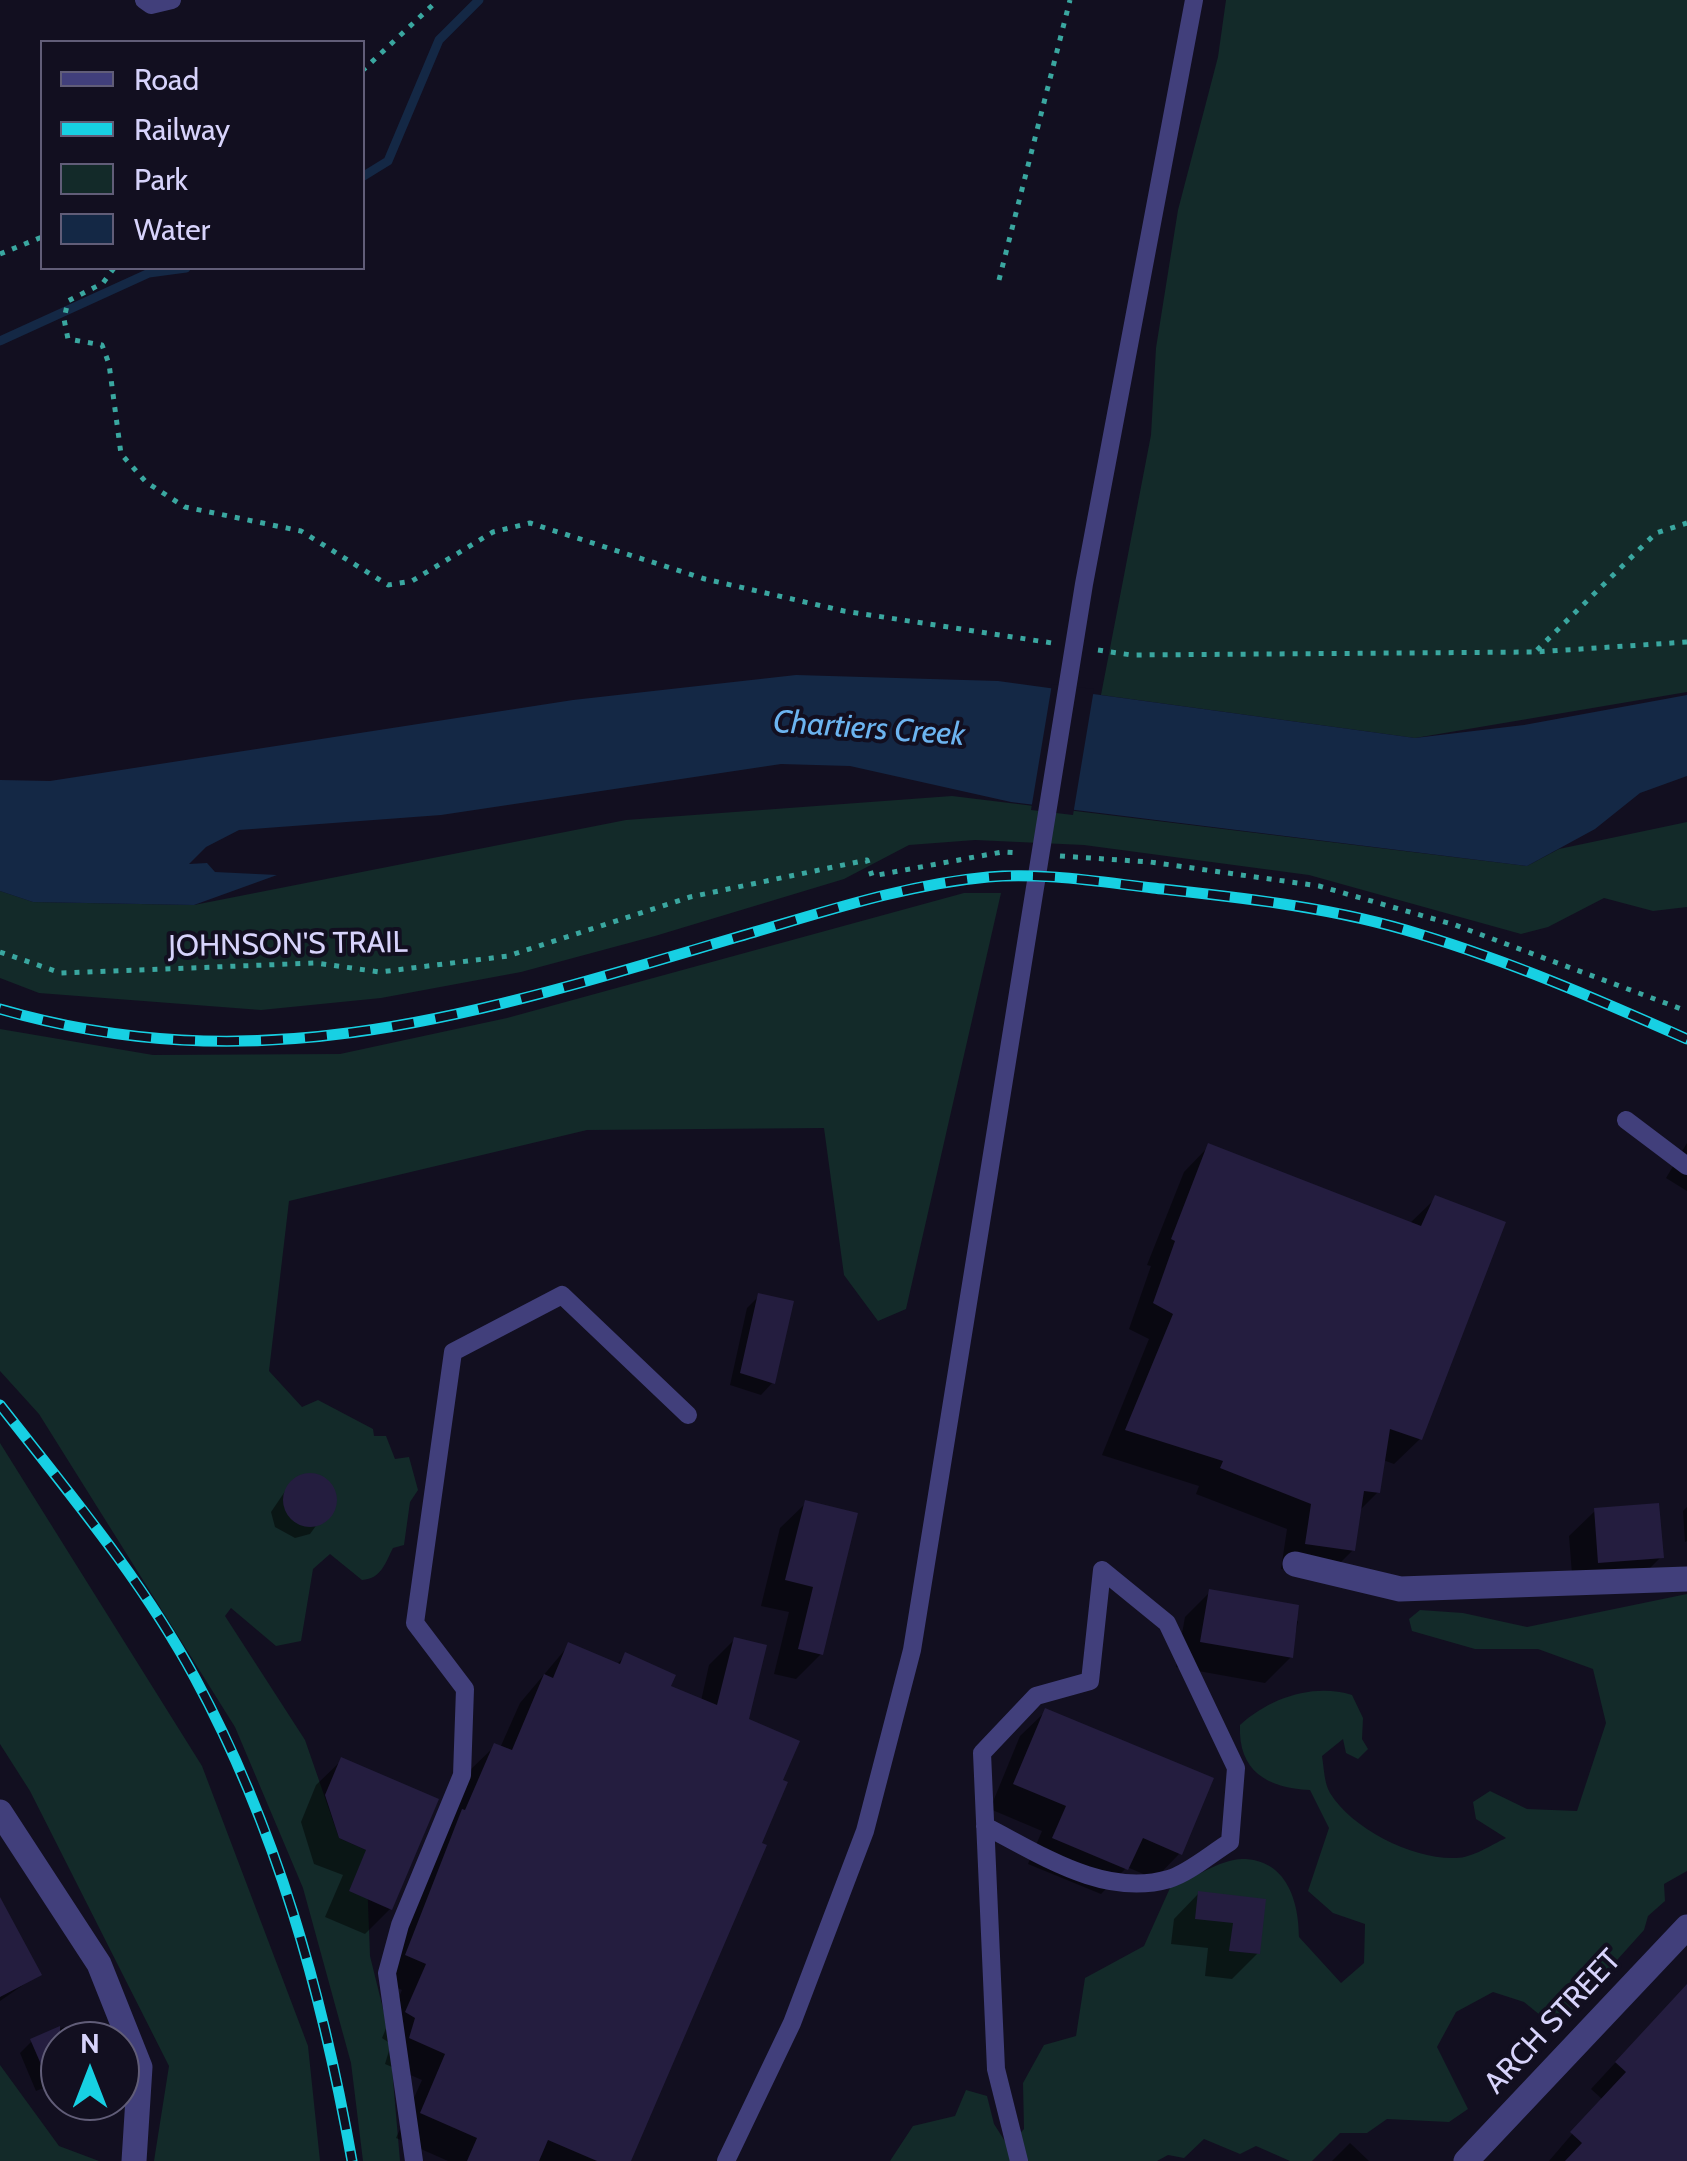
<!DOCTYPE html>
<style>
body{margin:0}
#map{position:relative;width:1687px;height:2161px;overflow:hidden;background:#120f20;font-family:Cabin,sans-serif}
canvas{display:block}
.legend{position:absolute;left:40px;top:40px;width:325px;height:230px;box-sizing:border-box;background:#120f20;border:2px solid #615d78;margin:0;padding:12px 18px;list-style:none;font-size:30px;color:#d7d3fb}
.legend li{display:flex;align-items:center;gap:20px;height:50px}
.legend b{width:50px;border:2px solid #615d78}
.north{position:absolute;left:40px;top:2021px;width:100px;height:100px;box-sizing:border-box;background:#120f20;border:2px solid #615d78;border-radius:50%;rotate:0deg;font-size:28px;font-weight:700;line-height:40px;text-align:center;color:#d7d3fb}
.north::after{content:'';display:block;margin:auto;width:35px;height:45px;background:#17d0e3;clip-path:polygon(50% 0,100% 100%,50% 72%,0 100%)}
</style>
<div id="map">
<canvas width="1687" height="2161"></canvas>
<ul class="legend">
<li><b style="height:12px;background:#413f7b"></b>Road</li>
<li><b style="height:12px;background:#17d0e3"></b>Railway</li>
<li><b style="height:28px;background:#132a29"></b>Park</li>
<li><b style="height:28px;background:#142845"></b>Water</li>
</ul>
<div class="north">N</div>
</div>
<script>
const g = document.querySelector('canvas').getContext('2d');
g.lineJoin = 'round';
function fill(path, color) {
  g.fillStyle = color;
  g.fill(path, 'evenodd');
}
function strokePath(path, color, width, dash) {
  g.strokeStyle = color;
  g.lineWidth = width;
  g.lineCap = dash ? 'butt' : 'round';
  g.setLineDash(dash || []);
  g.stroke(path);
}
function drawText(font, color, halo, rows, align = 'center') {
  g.font = font + ' Cabin,sans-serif';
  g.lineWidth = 8;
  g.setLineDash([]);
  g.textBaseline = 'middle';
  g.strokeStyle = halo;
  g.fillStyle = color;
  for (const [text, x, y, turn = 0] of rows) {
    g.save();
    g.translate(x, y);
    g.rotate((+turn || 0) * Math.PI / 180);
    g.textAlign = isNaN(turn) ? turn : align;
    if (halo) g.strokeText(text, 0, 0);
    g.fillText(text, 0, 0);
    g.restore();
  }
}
fill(new Path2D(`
 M 1226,0 L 1687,0 L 1687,692 L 1415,738 L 1101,695 L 1151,435 L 1156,348 L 1178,210 L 1218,57 Z
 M 952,796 L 1527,866 L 1559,849 L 1687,822 L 1687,907 L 1653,911 L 1604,898 L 1548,927 L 1521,934 L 1309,875 L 1084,845 L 975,840 L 909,845 L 844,879 L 655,936 L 521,972 L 381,998 L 261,1010 L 39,993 L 0,978 L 0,891 L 33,902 L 194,905 L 626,820 Z
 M 964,893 L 1001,893 L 906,1309 L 878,1321 L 844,1275 L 824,1128 L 587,1130 L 289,1201 L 269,1371 L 302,1407 L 318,1400 L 373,1429 L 374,1436 L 386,1436 L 395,1459 L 409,1457 L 418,1490 L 410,1502 L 404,1545 L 393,1548 C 386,1561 382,1579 362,1580 L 330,1554 L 313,1569 L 301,1641 L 276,1646 L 231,1608 L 225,1616 L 305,1740 L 339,1838 L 366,1850 L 370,1956 L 389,2033 L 400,2161 L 363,2161 L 351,2063 L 303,1888 L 235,1727 L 39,1414 L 0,1371 L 0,1029 L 153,1055 L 340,1054 L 507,1018 Z
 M 0,1443 L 202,1766 L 308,2046 L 320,2161 L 154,2161 L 169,2066 L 30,1791 L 0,1744 Z
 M 1687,1594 L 1687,1871 L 1664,1884 L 1665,1901 L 1648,1916 L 1644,1930 L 1556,2028 L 1524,2002 L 1493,1992 L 1456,2012 L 1437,2047 L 1468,2109 L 1449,2122 L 1387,2119 L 1367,2133 L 1340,2133 L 1312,2161 L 1290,2161 L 1256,2146 L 1240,2154 L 1204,2139 L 1184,2158 L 1168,2155 L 1157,2161 L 890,2161 L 913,2126 L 955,2116 L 966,2090 L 987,2096 L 994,2124 L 1008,2146 L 1024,2129 L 1023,2083 L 1044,2045 L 1076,2036 L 1085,1978 L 1144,1946 L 1170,1888 C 1190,1880 1221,1859 1242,1859 C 1287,1859 1299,1902 1299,1937 L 1341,1983 L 1364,1963 L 1365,1924 L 1333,1913 L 1308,1891 L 1329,1828 L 1310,1790 C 1267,1788 1238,1771 1240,1725 C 1270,1698 1313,1683 1352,1695 L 1363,1718 L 1362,1739 L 1368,1749 L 1358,1759 L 1346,1753 L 1343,1739 L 1322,1756 C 1324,1768 1324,1783 1330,1793 C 1352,1829 1414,1860 1456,1858 C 1472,1858 1491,1845 1506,1838 L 1476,1819 L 1473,1802 L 1490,1791 L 1527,1809 L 1577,1811 L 1606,1723 L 1593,1669 L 1538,1649 L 1475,1649 L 1412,1631 L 1409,1619 L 1420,1610 L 1463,1613 L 1527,1627 Z
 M 0,2065 L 59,2146 L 99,2161 L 0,2161 Z`), '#132a29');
fill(new Path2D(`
 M 796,675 L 998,681 L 1415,738 L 1524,725 L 1687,695 L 1687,776 L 1640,793 L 1595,829 L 1527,866 L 1011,802 L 850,766 L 781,764 L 441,815 L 239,830 L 206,847 L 189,864 L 207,863 L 215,872 L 277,875 L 194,905 L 33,902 L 0,891 L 0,780 L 50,781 L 573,700 Z`), '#142845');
fill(new Path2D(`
 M 1052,684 L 1094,689 L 1073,815 L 1031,810 Z`), '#120f20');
fill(new Path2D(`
 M 1687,1143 L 1687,1191 L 1666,1178 Z
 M 1209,1146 L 1409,1224 L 1436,1198 L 1420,1439 L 1394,1464 L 1383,1460 L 1378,1492 L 1358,1512 L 1353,1550 L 1327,1576 L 1281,1569 L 1287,1529 L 1196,1494 L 1199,1486 L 1102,1455 L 1149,1339 L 1129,1329 L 1151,1266 L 1147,1265 L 1184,1172 Z
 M 759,1296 L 773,1382 L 761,1395 L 730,1385 L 747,1308 Z
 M 312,1475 L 325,1480 L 334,1501 L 310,1534 L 295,1538 L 275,1527 L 271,1512 L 290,1484 Z
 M 806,1503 L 821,1654 L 796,1679 L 774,1674 L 789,1612 L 761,1606 L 780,1528 Z
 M 1687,1507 L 1687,1541 L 1685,1542 L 1683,1511 Z
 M 1595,1511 L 1661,1557 L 1636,1582 L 1573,1587 L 1569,1536 Z
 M 1210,1592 L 1298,1621 L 1291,1657 L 1265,1683 L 1176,1667 L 1185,1617 Z
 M 735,1639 L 628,2161 L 448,2161 L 396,2138 L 422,2080 L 385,2064 L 391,2044 L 382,2038 L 402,1990 L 381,1981 L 469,1771 L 495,1746 L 500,1748 L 520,1703 L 569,1645 L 616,1665 L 626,1655 L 668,1687 L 701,1701 L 709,1665 Z
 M 1046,1711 L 1180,1853 L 1155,1879 L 1127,1867 L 1101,1894 L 1028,1864 L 1042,1831 L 990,1809 L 1020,1736 Z
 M 342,1760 L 390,1909 L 365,1934 L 325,1917 L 343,1875 L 314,1864 L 301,1822 L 316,1785 Z
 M 1199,1893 L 1264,1901 L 1258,1953 L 1232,1979 L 1205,1976 L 1208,1948 L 1171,1944 L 1174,1919 Z
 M 0,1903 L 39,1974 L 0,2001 Z
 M 1687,1985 L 1687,2161 L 1549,2161 L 1602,2099 L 1591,2089 Z
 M 64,2027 L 70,2041 L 60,2041 L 60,2081 L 36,2091 L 20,2053 L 32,2041 Z
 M 1350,2143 L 1369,2161 L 1332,2161 Z`), '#0007');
strokePath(new Path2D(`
 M 362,177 L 388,161 L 439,40 L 479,0
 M 0,341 L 149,273 L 186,268`), '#142845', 9);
fill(new Path2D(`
 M 1208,1143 L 1421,1226 L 1435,1195 L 1506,1222 L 1422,1440 L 1390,1429 L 1380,1493 L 1364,1491 L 1355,1551 L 1305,1544 L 1311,1504 L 1220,1468 L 1223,1461 L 1125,1430 L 1173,1314 L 1153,1303 L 1175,1241 L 1171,1239 Z
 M 758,1293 L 794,1301 L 775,1384 L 740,1373 Z
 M283 1500a27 27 0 1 1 54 0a27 27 0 1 1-54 0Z
 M 805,1500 L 858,1513 L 823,1655 L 798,1649 L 813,1587 L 785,1580 Z
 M 1659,1503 L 1664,1558 L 1598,1563 L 1594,1508 Z
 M 1209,1589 L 1299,1605 L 1293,1658 L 1200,1642 Z
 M 734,1637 L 767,1645 L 749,1719 L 800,1741 L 783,1780 L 788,1782 L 762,1843 L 767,1845 L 631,2161 L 597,2161 L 548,2140 L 539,2161 L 467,2161 L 477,2138 L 420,2113 L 445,2054 L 409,2038 L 415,2018 L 405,2012 L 426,1964 L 405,1955 L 462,1809 L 465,1810 L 494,1743 L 512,1750 L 544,1674 L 553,1678 L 568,1642 L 620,1664 L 625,1652 L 676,1675 L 671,1686 L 717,1705 Z
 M 1045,1708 L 1214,1778 L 1182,1855 L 1143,1838 L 1128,1870 L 1052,1838 L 1066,1806 L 1013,1784 Z
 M 341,1757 L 439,1799 L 392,1910 L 349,1891 L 366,1850 L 339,1838 L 325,1795 Z
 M 1198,1891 L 1266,1899 L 1260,1954 L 1229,1951 L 1233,1923 L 1195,1919 Z
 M 0,1897 L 42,1975 L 0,1997 Z
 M 1687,1984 L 1687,2161 L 1565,2161 L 1582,2143 L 1570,2132 L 1626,2072 L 1615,2062 Z
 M 60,2026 L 60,2108 L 30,2039 Z`), '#241d3f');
strokePath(new Path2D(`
 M 362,71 L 438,0
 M 0,254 L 42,237
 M 114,268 L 103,283 L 68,301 L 64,319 L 68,339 L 102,345 L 109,364 L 121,454 L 146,482 L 185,507 L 301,531 L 388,585 L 412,581 L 493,532 L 530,523 L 705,579 L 844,611 L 1052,643
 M 999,280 L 1070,0
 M 1098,650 L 1131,655 L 1535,652 L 1687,642
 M 1537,650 L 1656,533 L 1687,523
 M 1060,856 L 1150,862 L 1319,886 L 1455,925 L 1687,1011
 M 0,952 L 61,973 L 316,963 L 380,972 L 508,956 L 690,897 L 867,860 L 872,876 L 1002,852 L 1020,853`), '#3aa7a0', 5, [5, 8]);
strokePath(new Path2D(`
 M 144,0 L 151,5 L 172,0
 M 1626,1120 L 1687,1166
 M 985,1826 C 1040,1854 1104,1898 1169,1879 C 1189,1873 1212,1853 1230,1842 L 1236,1768 L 1167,1623 L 1102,1570
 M 414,2161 L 387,1973 L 400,1925 L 462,1775 L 465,1689 L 415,1623 L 453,1352 L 562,1295 L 688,1415
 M 726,2161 L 792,2023 L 865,1831 L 912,1650 L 1084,584 L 1194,0
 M 1019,2161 L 996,2069 L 982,1753 L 1036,1696 L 1090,1681 L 1102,1570`), '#413f7b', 18);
strokePath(new Path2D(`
 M 1295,1564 L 1400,1589 L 1687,1579
 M 0,1812 L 99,1964 L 140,2067 L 134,2161
 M 1466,2161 L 1687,1927`), '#413f7b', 25);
const rail = new Path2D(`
 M 0,1009 C 263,1085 483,1012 734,938 C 818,914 901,885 988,877 C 1041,872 1101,882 1153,888 C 1243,898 1333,907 1419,934 C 1512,962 1599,1000 1687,1039
 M 0,1405 C 69,1493 142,1580 195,1678 C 277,1829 322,1993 352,2161`);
strokePath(rail, '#17d0e3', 11);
strokePath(rail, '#120f20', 8, [22]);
drawText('30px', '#d7d3fb', '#120f20', [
 ["JOHNSON'S TRAIL",288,945,-1],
 ["ARCH STREET",1553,2022,-47]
]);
drawText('italic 32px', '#6cb4f0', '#120f20', [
 ["Chartiers Creek",869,729,4]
]);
</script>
